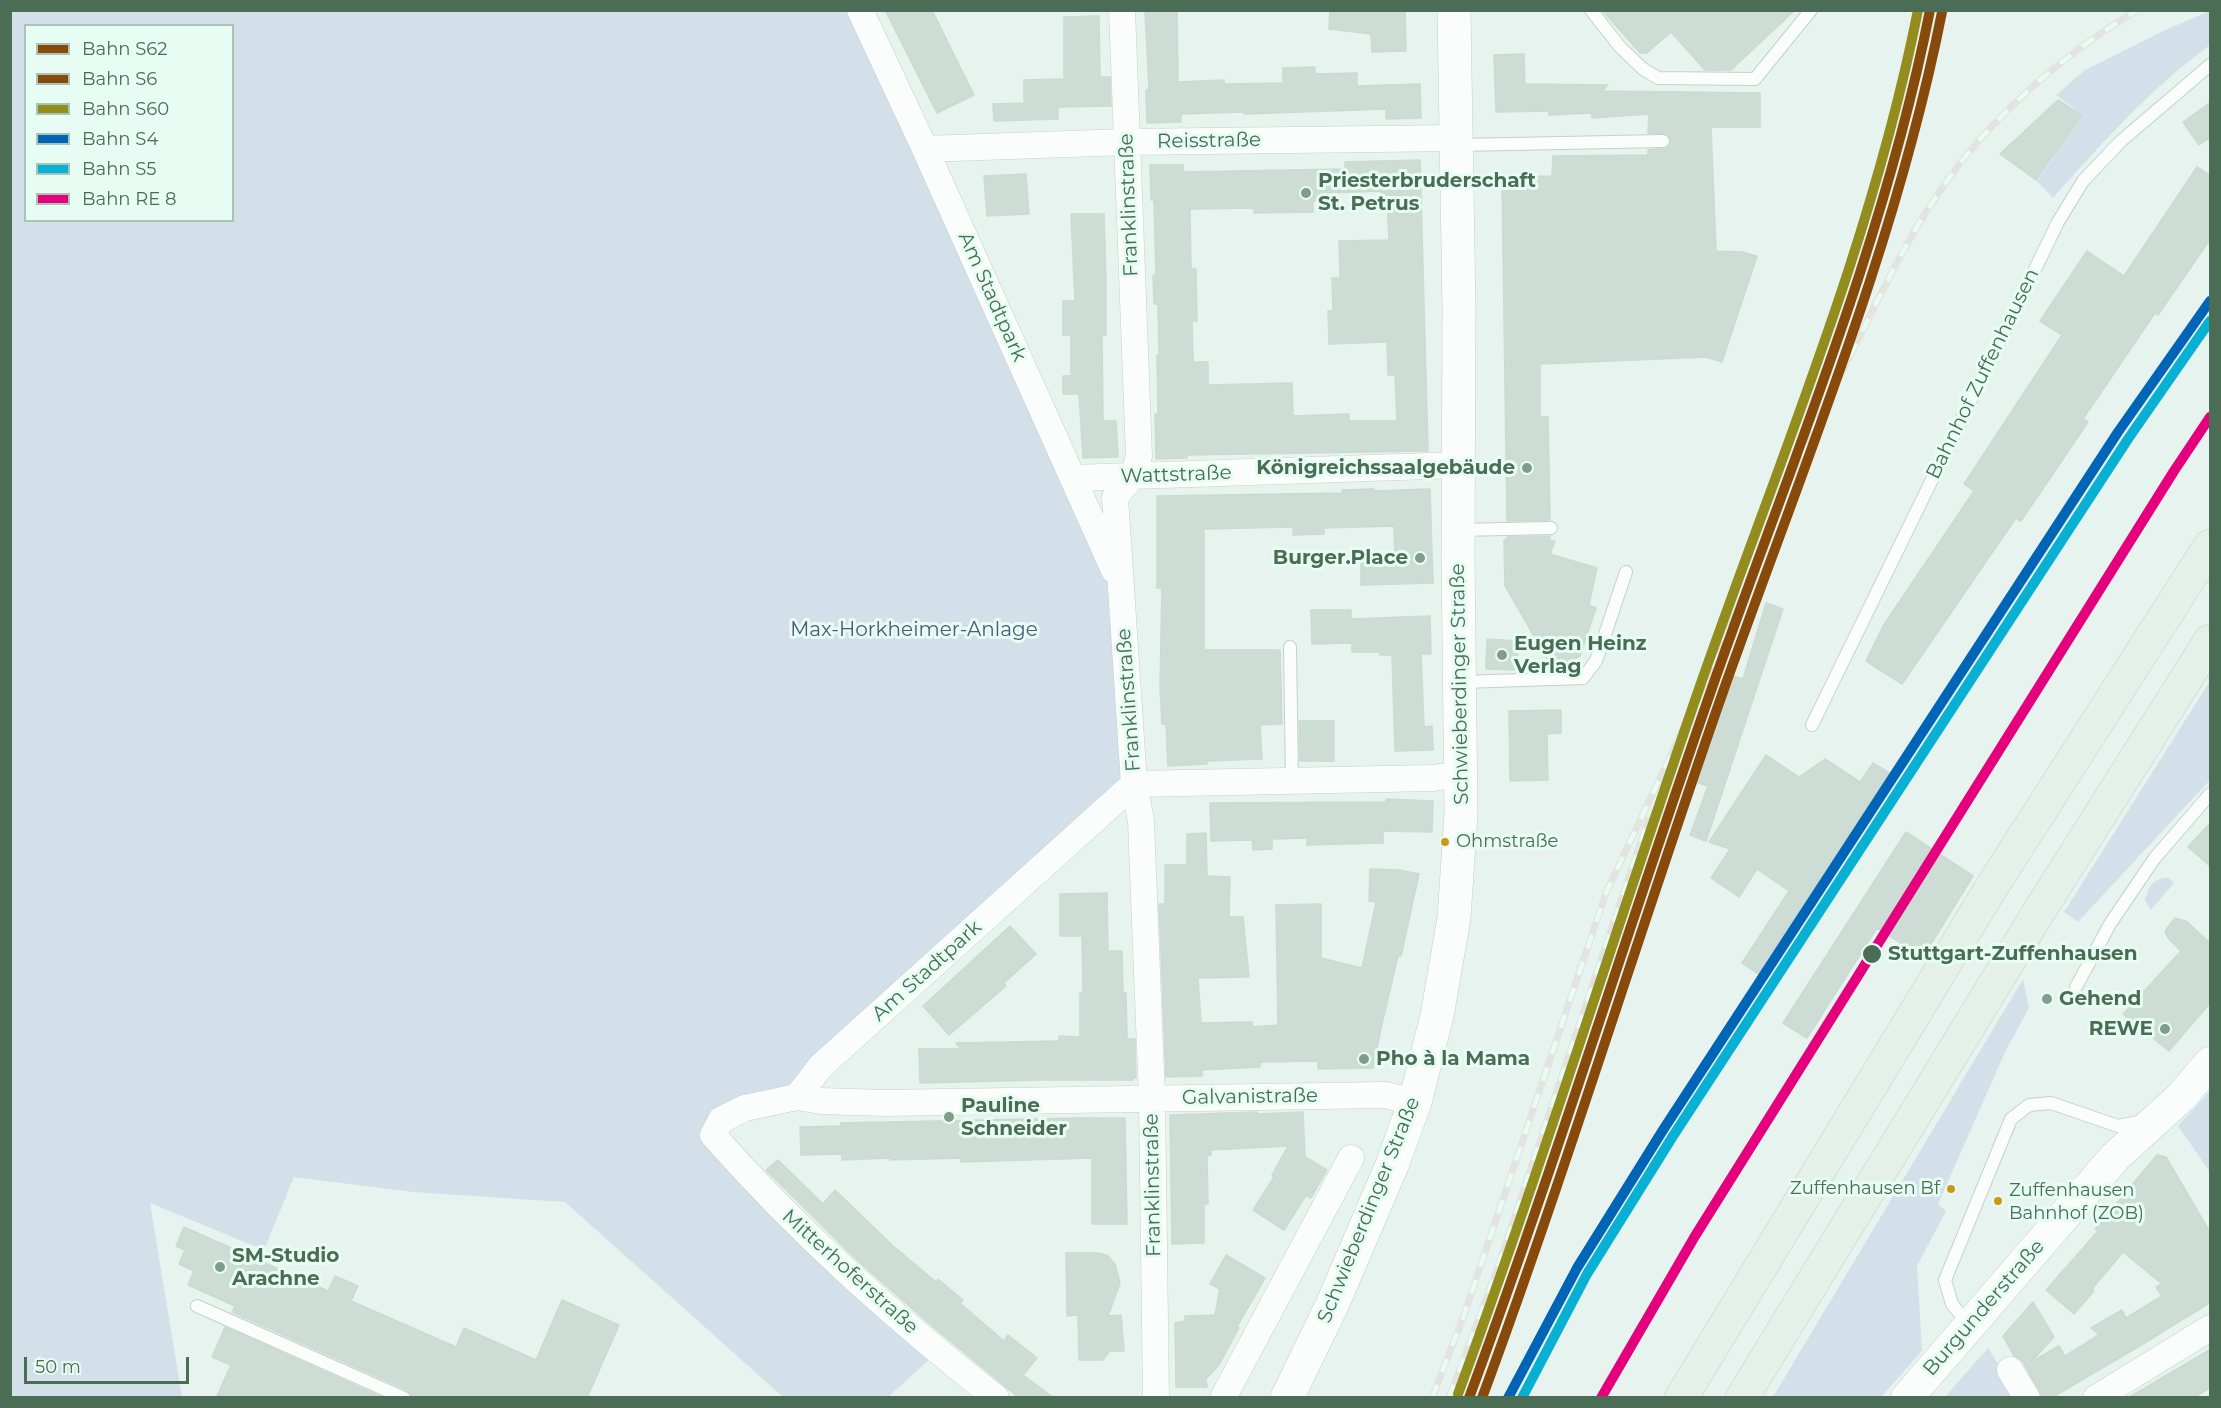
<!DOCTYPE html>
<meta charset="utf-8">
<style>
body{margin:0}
#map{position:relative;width:2221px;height:1408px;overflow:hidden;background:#e7f3ee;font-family:Montserrat,sans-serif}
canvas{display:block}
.frame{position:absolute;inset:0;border:12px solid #4b6d56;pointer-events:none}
.legend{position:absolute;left:24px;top:24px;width:210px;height:198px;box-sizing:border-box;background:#e7fdf3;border:2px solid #a9c3b4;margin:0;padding:8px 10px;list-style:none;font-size:18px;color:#4b6d56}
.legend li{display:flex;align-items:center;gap:12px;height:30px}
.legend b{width:30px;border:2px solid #a9c3b4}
.scale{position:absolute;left:24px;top:1357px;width:165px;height:27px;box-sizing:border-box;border:3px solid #4b6d56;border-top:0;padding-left:8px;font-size:18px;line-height:21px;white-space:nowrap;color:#4b6d56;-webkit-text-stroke:4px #e7fdf3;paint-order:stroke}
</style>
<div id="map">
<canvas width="2221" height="1408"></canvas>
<div class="frame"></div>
<ul class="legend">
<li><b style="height:8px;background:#874a0a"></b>Bahn S62</li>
<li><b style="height:8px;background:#874a0a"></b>Bahn S6</li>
<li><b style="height:8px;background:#928d1d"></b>Bahn S60</li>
<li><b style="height:8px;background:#0065b7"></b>Bahn S4</li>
<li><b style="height:8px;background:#08b0d3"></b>Bahn S5</li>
<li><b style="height:8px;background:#e5007d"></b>Bahn RE 8</li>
</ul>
<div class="scale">50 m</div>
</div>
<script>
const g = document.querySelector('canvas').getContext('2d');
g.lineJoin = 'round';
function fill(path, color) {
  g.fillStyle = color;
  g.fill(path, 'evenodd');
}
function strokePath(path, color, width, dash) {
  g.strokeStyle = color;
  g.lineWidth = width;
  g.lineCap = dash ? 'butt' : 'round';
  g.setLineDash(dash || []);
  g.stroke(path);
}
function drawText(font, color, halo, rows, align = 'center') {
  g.font = font + ' Montserrat,sans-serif';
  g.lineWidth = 6;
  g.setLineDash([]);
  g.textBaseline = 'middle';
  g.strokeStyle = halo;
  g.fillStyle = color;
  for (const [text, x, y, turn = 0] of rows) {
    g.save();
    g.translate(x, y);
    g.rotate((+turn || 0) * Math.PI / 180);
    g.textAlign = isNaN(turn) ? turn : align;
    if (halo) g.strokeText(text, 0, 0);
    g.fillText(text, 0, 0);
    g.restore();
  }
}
fill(new Path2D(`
 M 11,11 L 849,11 L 917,147 L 1062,485 L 1115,592 L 1127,771 L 1099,805 L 784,1090 L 706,1139 L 931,1358 L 888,1397 L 783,1397 L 565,1202 L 413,1192 L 294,1177 L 264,1250 L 150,1203 L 182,1397 L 11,1397 ZM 26,26 L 232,26 L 232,220 L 26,220 Z
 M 2210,11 L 2210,45 C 2151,88 2102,143 2053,198 L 2037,181 L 2083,115 L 2056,95 L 2085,70 L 2165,30 Z
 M 2210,681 L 2210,780 L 2078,922 L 2064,912 Z
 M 2164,878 L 2169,878 L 2174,883 L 2151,910 L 2145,900 C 2148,888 2151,881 2164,878 Z
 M 2023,979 L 2029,1008 L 2006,1050 L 1938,1204 L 1946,1211 L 1917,1266 L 1922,1351 L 1881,1397 L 1773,1397 Z
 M 2210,1091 L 2210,1172 L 2178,1126 Z
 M 1988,1348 L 2019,1397 L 1944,1398 Z`), '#d3e0e9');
const building = new Path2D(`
 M 885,10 L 932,10 L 974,95 L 937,113 Z
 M 1145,10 L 1177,10 L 1178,82 L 1224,80 L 1224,84 L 1283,83 L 1283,68 L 1315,67 L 1315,74 L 1357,73 L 1357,86 L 1420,84 L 1421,118 L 1386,119 L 1386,109 L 1244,114 L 1244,112 L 1181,114 L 1181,122 L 1147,123 L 1146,90 L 1149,89 Z
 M 1330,10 L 1405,10 L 1406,51 L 1372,52 L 1371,34 L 1329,29 Z
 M 1602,10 L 1795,10 L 1731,70 L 1705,70 L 1671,32 L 1647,53 L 1640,53 Z
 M 1099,16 L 1100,77 L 1110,77 L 1111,106 L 1058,107 L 1058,119 L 994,121 L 993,104 L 1024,103 L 1024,80 L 1064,79 L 1064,17 Z
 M 1524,54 L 1525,84 L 1608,85 L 1602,91 L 1760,93 L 1760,127 L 1711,127 L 1716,251 L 1742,252 L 1757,256 L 1722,362 L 1706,357 L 1540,364 L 1540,417 L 1548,417 L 1550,520 L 1507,521 L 1502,177 L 1552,176 L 1553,156 L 1648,155 L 1648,150 L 1667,148 L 1671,141 L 1666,134 L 1648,133 L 1649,114 L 1592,118 L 1592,113 L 1549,115 L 1549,111 L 1496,112 L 1494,55 Z
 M 2058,100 L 2082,115 L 2036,180 L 2000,154 Z
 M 2211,102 L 2211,137 L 2199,145 L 2183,122 Z
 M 1420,160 L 1428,451 L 1187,455 L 1187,458 L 1156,459 L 1155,414 L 1158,414 L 1157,355 L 1159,355 L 1158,304 L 1154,304 L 1153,275 L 1156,275 L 1154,200 L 1151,200 L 1150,165 L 1183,165 L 1183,172 L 1345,169 L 1345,162 ZM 1381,191 L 1381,201 L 1387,201 L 1389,240 L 1339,241 L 1340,278 L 1332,278 L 1333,311 L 1328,311 L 1329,344 L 1387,342 L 1388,375 L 1395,375 L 1397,421 L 1349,421 L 1349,414 L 1293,416 L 1292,383 L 1208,385 L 1208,362 L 1193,362 L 1192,321 L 1197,321 L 1196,269 L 1191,269 L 1190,209 L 1254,208 L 1254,213 L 1313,212 L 1313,201 L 1327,201 L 1327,193 Z
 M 2197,167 L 2211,176 L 2211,238 L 2158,315 L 2155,313 L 2083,419 L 2088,422 L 2021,521 L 2016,518 L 1902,684 L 1866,661 L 1883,626 L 1974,491 L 1964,484 L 2062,335 L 2040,321 L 2087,251 L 2124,276 Z
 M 1026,174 L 1029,214 L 987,216 L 984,176 Z
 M 1071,214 L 1104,214 L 1106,284 L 1106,335 L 1102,335 L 1103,421 L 1116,421 L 1118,457 L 1083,458 L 1079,394 L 1063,394 L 1063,376 L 1071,376 L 1071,335 L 1063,335 L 1063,301 L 1075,301 Z
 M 1374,489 L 1374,491 L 1430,489 L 1433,583 L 1361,585 L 1361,561 L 1395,560 L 1394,526 L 1324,528 L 1324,534 L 1293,535 L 1293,527 L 1204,529 L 1204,650 L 1280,650 L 1282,724 L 1260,725 L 1262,759 L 1207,761 L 1207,764 L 1168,766 L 1166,724 L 1162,724 L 1160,688 L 1162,588 L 1157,588 L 1157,496 L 1342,493 L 1342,490 Z
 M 1550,536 L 1550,541 L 1555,541 L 1550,554 L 1597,568 L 1589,605 L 1596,608 L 1580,656 L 1560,667 L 1550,664 L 1505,586 L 1504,540 L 1507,540 L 1507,537 Z
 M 1766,603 L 1783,609 L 1706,841 L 1690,835 L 1708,786 L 1692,781 L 1729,675 L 1743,679 Z
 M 1311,610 L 1351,610 L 1351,619 L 1430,616 L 1431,654 L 1421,654 L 1424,727 L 1432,726 L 1433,750 L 1395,751 L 1392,655 L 1380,655 L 1380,652 L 1352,652 L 1352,643 L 1312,644 Z
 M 1487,639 L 1518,641 L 1517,670 L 1486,669 Z
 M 1561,710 L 1561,733 L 1547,734 L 1548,780 L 1510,781 L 1509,711 Z
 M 1299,721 L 1334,721 L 1334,761 L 1300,761 Z
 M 1766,755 L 1799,777 L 1825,759 L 1860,782 L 1873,763 L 1889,773 L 1758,974 L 1742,963 L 1789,891 L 1757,869 L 1739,897 L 1711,878 L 1730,849 L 1709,842 Z
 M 1386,799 L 1433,801 L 1432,832 L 1383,831 L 1383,843 L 1307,845 L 1307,838 L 1272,839 L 1272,849 L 1253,850 L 1252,840 L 1211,841 L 1210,803 L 1386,802 Z
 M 2211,822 L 2211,867 L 2188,847 Z
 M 1906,832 L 1973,876 L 1923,957 L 1877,928 L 1807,1038 L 1783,1023 Z
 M 1206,833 L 1207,876 L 1230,877 L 1229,917 L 1243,917 L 1249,977 L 1198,978 L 1201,1023 L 1252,1022 L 1253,1027 L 1278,1025 L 1276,905 L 1321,904 L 1321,958 L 1362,968 L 1376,902 L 1369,901 L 1370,869 L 1399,870 L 1419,874 L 1401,956 L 1398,956 L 1382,1024 L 1373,1068 L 1318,1069 L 1318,1061 L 1260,1062 L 1260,1067 L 1202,1070 L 1202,1076 L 1166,1077 L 1159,904 L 1165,904 L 1165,865 L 1187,865 L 1187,834 Z
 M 1107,893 L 1108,951 L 1122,951 L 1123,993 L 1126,993 L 1127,1039 L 1135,1039 L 1136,1078 L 1133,1078 L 1133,1080 L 1041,1080 L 920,1083 L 919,1049 L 961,1049 L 956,1043 L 1059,1041 L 1059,1036 L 1080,1037 L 1080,993 L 1083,993 L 1082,936 L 1060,936 L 1060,894 Z
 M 2175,918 L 2186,921 L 2211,944 L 2211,1002 L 2169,1051 L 2123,1014 L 2181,951 L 2168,938 L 2165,931 Z
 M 1010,926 L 1036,954 L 1004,983 L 1006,986 L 949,1035 L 923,1006 Z
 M 1257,1112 L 1257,1114 L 1303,1112 L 1305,1157 L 1327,1170 L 1311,1198 L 1306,1195 L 1284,1230 L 1253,1210 L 1274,1177 L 1272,1175 L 1288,1146 L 1211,1150 L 1211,1155 L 1207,1156 L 1208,1204 L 1204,1204 L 1204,1243 L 1172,1244 L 1170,1115 Z
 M 1077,1118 L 1125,1118 L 1127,1224 L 1092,1224 L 1092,1158 L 961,1162 L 961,1158 L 890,1160 L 890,1158 L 842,1160 L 842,1154 L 801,1155 L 800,1127 L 841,1126 L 841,1123 Z
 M 2157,1155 L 2166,1157 L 2211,1234 L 2211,1302 L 2138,1347 L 2051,1398 L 2042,1398 L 2023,1362 L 2014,1356 L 2003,1336 L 2033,1302 L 2054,1337 L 2031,1362 L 2059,1346 L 2065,1356 L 2099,1335 L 2091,1328 L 2122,1310 L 2126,1318 L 2162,1296 L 2156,1287 L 2162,1284 L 2123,1252 L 2092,1289 L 2094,1291 L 2074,1314 L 2046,1290 L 2098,1231 L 2095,1229 Z
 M 778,1160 L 823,1204 L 835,1190 L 892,1245 L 936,1282 L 938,1279 L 963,1300 L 960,1303 L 1004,1341 L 1008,1335 L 1037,1358 L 1023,1375 L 1054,1398 L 1019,1398 L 931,1325 L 859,1262 L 766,1170 Z
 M 184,1227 L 328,1291 L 335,1276 L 358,1286 L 351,1301 L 456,1347 L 464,1328 L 536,1360 L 562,1300 L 619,1325 L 587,1398 L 412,1398 L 407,1390 L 232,1312 L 235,1306 L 188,1285 L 194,1271 L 179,1264 L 185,1250 L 176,1246 Z
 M 1066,1253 L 1099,1253 L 1108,1256 L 1115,1264 L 1120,1283 L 1108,1316 L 1121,1315 L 1124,1351 L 1110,1351 L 1103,1360 L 1079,1360 L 1078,1315 L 1067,1316 Z
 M 1226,1255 L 1265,1278 L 1237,1327 L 1239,1328 L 1219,1365 L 1206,1379 L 1207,1387 L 1176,1387 L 1175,1323 L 1185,1321 L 1185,1316 L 1215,1315 L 1220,1289 L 1210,1284 Z
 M 225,1327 L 383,1398 L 216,1398 L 231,1365 L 212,1357 Z
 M 2211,1349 L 2211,1387 L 2193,1398 L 2128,1398 Z`);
fill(building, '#cddcd4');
strokePath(building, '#cadbd1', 1.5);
const service = new Path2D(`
 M 1591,10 L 1620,47 L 1643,69 L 1658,78 L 1755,79 L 1811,10
 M 1459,145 L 1663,141
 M 1459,530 L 1551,528
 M 1290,647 L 1292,781
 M 1462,682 L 1583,678 L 1596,661 L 1626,572
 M 1812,725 L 2058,222 L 2083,181 L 2121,141 L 2210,65
 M 2076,987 L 2110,924 L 2154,859 L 2210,794
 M 197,1306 L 404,1398
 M 1968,1324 L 1952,1304 L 1945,1280 L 2011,1119 L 2029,1105 L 2051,1103 L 2118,1126 L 2143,1121`);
const minor = new Path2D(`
 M 860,10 L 925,149 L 1114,570
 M 1122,10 L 1139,456 L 1133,476 L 1115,497 L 1134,784 L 1141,821 L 1152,1099 L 1156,1398
 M 925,149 L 1126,142 L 1457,138
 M 1073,478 L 1459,465
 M 797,1097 L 821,1101 L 884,1103 L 1385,1095 L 1415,1102
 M 2010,1370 L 2027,1398
 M 996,1398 C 894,1317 799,1233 713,1135 L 721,1120 L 745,1108 L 797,1097 L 821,1066 L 1134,784 L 1433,778 L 1460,774
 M 1223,1398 L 1351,1158
 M 2096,1398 L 2210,1328`);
const tertiary = new Path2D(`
 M 1907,1398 L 2115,1157 L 2181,1097 L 2210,1063`);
const secondary = new Path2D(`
 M 1287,1398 L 1333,1303 L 1392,1165 L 1415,1102 L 1437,1016 L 1454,918 L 1461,814 L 1458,556 L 1459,310 L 1454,10`);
const trunk = new Path2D(`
 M 1681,1398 L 1991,888 L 2210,546
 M 1742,1398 L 2038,913 L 2210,641`);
strokePath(service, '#c3d2c9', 14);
strokePath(minor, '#c3d2c9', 27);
strokePath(tertiary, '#c3d2c9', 33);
strokePath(secondary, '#c1d1c8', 34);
strokePath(trunk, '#c1d0c7', 34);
strokePath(service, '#fbfdfc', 12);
strokePath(minor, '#fbfdfc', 26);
strokePath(tertiary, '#fbfdfc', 32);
strokePath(secondary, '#fbfdfc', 33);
strokePath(trunk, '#e4f0e8', 33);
const rail = new Path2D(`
 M 1778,508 C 1800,453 1827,401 1854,348 C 1879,298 1904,244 1936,197 C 1984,123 2062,54 2138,10
 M 1432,1398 L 1464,1315 L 1606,893 L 1721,648 L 1753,573
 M 1449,1398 L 1495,1275 L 1648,820`);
strokePath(rail, '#e3e3e0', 7);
strokePath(rail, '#e7fdf3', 4.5, [14]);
strokePath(new Path2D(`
 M 1469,1398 C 1556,1163 1629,924 1712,688 C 1790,465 1884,244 1930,10`), '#874a0a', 10);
strokePath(new Path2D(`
 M 1482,1398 C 1569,1163 1641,925 1724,689 C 1803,466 1896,245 1942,12`), '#874a0a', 10);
strokePath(new Path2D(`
 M 1458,1394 C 1544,1160 1618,922 1700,686 C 1778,463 1872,243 1918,10`), '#928d1d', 10);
strokePath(new Path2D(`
 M 1508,1398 L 1577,1268 L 1663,1130 L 2118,432 L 2210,301`), '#0065b7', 10);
strokePath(new Path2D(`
 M 1522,1398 L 1587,1274 L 1673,1136 L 2128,439 L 2210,321`), '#08b0d3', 10);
strokePath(new Path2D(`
 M 1601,1398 L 1695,1236 L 2174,471 L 2210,417`), '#e5007d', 10);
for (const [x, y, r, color] of [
 [1306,193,6,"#829c8b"],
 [1527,468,6,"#829c8b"],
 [1420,558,6,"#829c8b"],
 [1502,655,6,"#829c8b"],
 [1445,842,5,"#cc9816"],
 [1872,954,10,"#4b6d56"],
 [2047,999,6,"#829c8b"],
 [2165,1029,6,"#829c8b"],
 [1364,1059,6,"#829c8b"],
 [949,1117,6,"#829c8b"],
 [1951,1189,5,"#cc9816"],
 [1998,1201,5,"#cc9816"],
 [220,1267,6,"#829c8b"]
]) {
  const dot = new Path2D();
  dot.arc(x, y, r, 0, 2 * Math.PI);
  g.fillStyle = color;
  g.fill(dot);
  strokePath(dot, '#e7fdf3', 2);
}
drawText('18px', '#4b6d56', '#e7fdf3', [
 ["Ohmstraße",1456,842],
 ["Zuffenhausen Bf",1940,1189,"right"],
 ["Zuffenhausen",2009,1191],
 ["Bahnhof (ZOB)",2009,1214]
], 'left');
drawText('20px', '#4b6d56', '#e7fdf3', [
 ["Reisstraße",1209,141,-1],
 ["Franklinstraße",1129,205,-92],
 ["Am Stadtpark",992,297,66],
 ["Bahnhof Zuffenhausen",1983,374,-64],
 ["Wattstraße",1176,475,-2],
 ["Schwieberdinger Straße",1460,684,-91],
 ["Franklinstraße",1129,700,-94],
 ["Am Stadtpark",927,971,-42],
 ["Galvanistraße",1250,1097,-1],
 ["Franklinstraße",1153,1185,-91],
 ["Schwieberdinger Straße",1369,1210,-68],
 ["Mitterhoferstraße",850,1272,42],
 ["Burgunderstraße",1984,1308,-49]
]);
drawText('bold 20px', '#4b6d56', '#e7fdf3', [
 ["Priesterbruderschaft",1318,181],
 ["St. Petrus",1318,204],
 ["Königreichssaalgebäude",1515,468,"right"],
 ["Burger.Place",1408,558,"right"],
 ["Eugen Heinz",1514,644],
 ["Verlag",1514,667],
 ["Gehend",2059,999],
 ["REWE",2153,1029,"right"],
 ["Pho à la Mama",1376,1059],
 ["Pauline",961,1106],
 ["Schneider",961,1129],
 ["SM-Studio",232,1256],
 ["Arachne",232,1279]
], 'left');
drawText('20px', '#4a5b7d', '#e7fdf3', [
 ["Max-Horkheimer-Anlage",914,630]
]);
drawText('bold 20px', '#4b6d56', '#e7fdf3', [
 ["Stuttgart-Zuffenhausen",1888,954]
], 'left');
</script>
